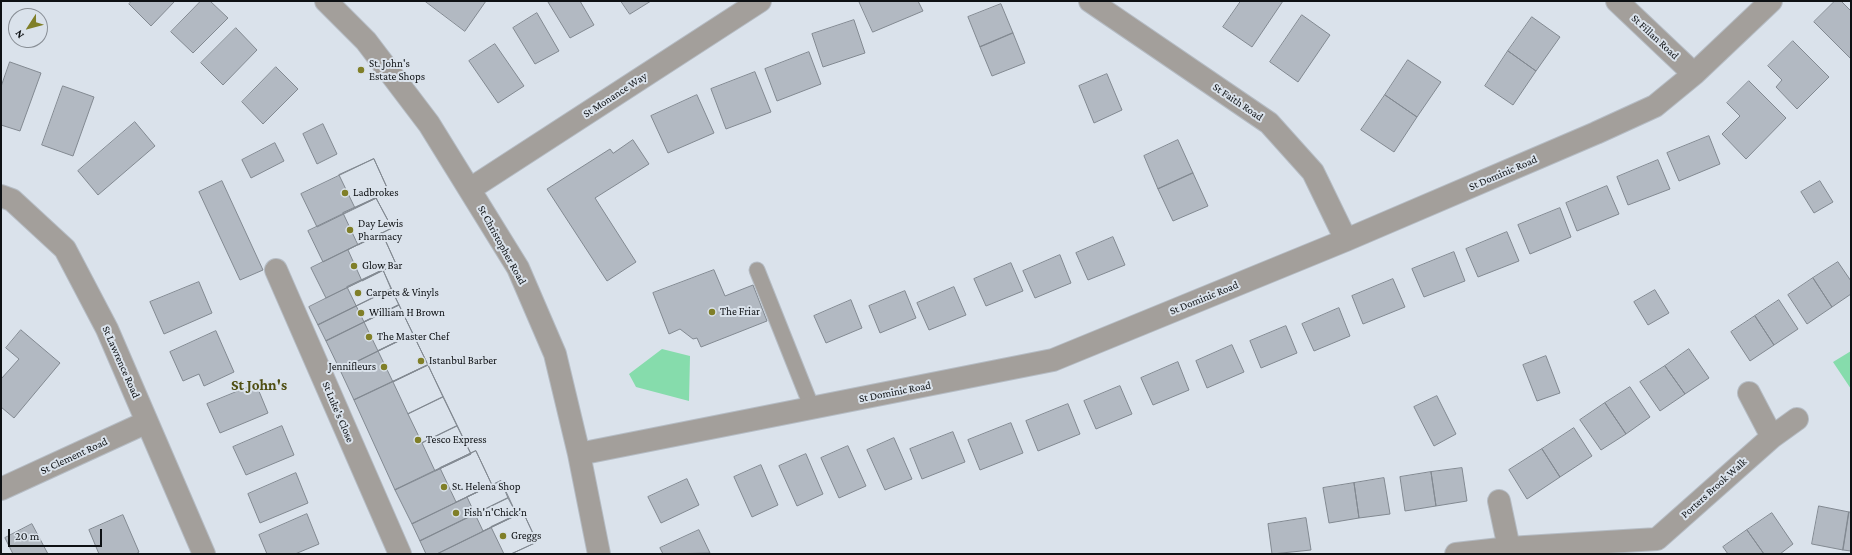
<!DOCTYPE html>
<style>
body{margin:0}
#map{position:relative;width:1852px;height:555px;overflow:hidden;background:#dae2eb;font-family:"Crimson Pro",serif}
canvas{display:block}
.frame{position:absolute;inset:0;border:2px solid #0e1114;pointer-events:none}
.north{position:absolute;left:8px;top:8px;width:40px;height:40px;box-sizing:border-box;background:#dae2eb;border:1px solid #888e95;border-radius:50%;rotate:234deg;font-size:11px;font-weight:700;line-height:16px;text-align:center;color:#0e1114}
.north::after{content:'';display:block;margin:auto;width:14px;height:18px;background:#807f28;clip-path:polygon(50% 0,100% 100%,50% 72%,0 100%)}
.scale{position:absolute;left:8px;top:529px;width:94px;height:18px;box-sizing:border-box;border:2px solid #0e1114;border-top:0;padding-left:5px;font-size:12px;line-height:14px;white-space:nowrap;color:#0e1114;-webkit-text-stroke:3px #dae2eb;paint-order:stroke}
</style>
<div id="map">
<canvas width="1852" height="555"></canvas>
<div class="frame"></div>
<div class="north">N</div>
<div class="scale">20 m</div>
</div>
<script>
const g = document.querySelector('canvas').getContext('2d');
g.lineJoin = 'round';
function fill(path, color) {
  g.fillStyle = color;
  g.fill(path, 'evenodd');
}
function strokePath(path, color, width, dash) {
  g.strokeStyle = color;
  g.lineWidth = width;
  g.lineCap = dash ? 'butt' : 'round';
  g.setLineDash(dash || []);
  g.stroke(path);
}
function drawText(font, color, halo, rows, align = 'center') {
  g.font = font + ' "Crimson Pro",serif';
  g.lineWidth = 4;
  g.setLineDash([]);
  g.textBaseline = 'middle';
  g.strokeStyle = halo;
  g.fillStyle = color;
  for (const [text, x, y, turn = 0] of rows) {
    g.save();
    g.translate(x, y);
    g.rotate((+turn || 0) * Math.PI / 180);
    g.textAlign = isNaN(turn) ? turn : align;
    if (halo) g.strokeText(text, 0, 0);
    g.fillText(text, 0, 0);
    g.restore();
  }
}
fill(new Path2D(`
 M 662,349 L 690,356 L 689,401 L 636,387 L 629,374 Z
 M 1851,351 L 1851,389 L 1833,362 Z`), '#86dcac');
const building = new Path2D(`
 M 132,1 L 175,1 L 151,26 L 129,4 Z
 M 201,1 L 210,1 L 228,18 L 193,53 L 171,32 Z
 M 425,1 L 486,1 L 465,31 Z
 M 580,1 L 594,25 L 570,38 L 548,2 Z
 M 621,1 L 651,1 L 630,14 Z
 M 859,1 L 918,1 L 923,11 L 873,32 Z
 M 1241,1 L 1283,1 L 1252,47 L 1223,27 Z
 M 1835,1 L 1841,1 L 1851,11 L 1851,59 L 1814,22 Z
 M 1001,4 L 1013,33 L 980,47 L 968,17 Z
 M 537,13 L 559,51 L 535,64 L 513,28 Z
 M 1302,15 L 1330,35 L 1298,82 L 1270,62 Z
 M 1532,17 L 1560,37 L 1536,71 L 1508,51 Z
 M 854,20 L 865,53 L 823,67 L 812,34 Z
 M 236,28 L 257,50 L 223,85 L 201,63 Z
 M 1013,33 L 1025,63 L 992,76 L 980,47 Z
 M 1793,41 L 1829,77 L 1797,109 L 1776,87 L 1782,80 L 1768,66 Z
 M 495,44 L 524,86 L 498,103 L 469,61 Z
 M 1508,51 L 1536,71 L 1513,105 L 1485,86 Z
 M 809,52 L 821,84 L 777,101 L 765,69 Z
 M 1408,60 L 1441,82 L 1417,117 L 1385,95 Z
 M 10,62 L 41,73 L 20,131 L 1,125 L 1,87 Z
 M 276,67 L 298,89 L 263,124 L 242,102 Z
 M 755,72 L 771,112 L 726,129 L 711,89 Z
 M 1107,74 L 1122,110 L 1094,123 L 1079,86 Z
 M 1749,81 L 1786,118 L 1746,159 L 1722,134 L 1740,116 L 1727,103 Z
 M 63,86 L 94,97 L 73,156 L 42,145 Z
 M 697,95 L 714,133 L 668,153 L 651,116 Z
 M 1385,95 L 1417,117 L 1394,152 L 1361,130 Z
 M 135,122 L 155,146 L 98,195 L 78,171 Z
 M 323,124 L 337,154 L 317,164 L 303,134 Z
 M 1709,136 L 1720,164 L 1679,181 L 1667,153 Z
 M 633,140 L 649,164 L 595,198 L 636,262 L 607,281 L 547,189 L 610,149 L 613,153 Z
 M 1178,140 L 1193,173 L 1158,189 L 1144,156 Z
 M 275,143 L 284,161 L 251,178 L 242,160 Z
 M 374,159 L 389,192 L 355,208 L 339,175 Z
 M 374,159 L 389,192 L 317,227 L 301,194 Z
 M 1658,160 L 1670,189 L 1628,205 L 1617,177 Z
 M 1193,173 L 1208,206 L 1173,221 L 1158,189 Z
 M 222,181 L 263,270 L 240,280 L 199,192 Z
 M 1820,181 L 1833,202 L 1814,213 L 1801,192 Z
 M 1607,186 L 1619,214 L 1577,231 L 1566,203 Z
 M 376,198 L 392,228 L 358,245 L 343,213 Z
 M 376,198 L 392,228 L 323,262 L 308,231 Z
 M 1560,208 L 1571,237 L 1530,254 L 1518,225 Z
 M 1507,232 L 1519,261 L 1478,277 L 1466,249 Z
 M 382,233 L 396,264 L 362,281 L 348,250 Z
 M 382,233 L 396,264 L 326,298 L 311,268 Z
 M 1113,237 L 1125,265 L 1088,280 L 1076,253 Z
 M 1454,252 L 1465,281 L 1424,297 L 1412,269 Z
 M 1060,255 L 1071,283 L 1035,298 L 1023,271 Z
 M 1838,262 L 1851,281 L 1851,294 L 1832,307 L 1813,278 Z
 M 1011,263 L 1023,291 L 986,306 L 974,279 Z
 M 383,270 L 399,305 L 364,322 L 347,287 Z
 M 383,270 L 391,289 L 318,325 L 309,307 Z
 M 714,270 L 725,296 L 753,285 L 767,321 L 701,347 L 697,338 L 693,339 L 680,329 L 669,334 L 653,293 Z
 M 1813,278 L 1832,307 L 1807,324 L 1788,295 Z
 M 1393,279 L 1405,307 L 1363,324 L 1352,296 Z
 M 199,282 L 212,313 L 164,334 L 150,302 Z
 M 954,287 L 966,315 L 929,330 L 917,303 Z
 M 391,289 L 399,305 L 326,341 L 318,325 Z
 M 1655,290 L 1669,313 L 1648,325 L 1634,302 Z
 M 905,291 L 916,318 L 880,333 L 869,306 Z
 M 851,300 L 862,328 L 826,343 L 814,316 Z
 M 1779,300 L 1798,329 L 1774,345 L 1755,316 Z
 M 399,305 L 413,334 L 378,351 L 364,322 Z
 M 399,305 L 413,334 L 340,370 L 326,341 Z
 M 1339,308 L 1350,336 L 1314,351 L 1302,324 Z
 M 1755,316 L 1774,345 L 1750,361 L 1731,332 Z
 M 1286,326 L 1297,353 L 1261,368 L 1250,341 Z
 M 21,330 L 60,363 L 14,418 L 1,407 L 1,379 L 19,359 L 6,348 Z
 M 216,331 L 234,372 L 204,386 L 199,374 L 183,381 L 170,352 Z
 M 413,334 L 428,365 L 393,382 L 378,351 Z
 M 413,334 L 428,365 L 354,400 L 340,370 Z
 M 1232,345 L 1244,372 L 1207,388 L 1196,361 Z
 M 1689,349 L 1709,378 L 1685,394 L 1665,366 Z
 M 1546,356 L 1560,393 L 1537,401 L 1523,365 Z
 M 1178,362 L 1189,390 L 1153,405 L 1141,378 Z
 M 428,365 L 443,397 L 408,414 L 393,382 Z
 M 428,365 L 471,454 L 395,490 L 354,400 Z
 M 1665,366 L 1685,394 L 1660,411 L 1640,382 Z
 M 256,384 L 268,413 L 220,433 L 207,404 Z
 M 1120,386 L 1132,414 L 1096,429 L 1084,401 Z
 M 1630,387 L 1650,417 L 1626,434 L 1605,403 Z
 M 1437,396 L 1456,434 L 1434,446 L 1414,407 Z
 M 443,397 L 457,426 L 422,443 L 408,414 Z
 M 1605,403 L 1626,434 L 1601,450 L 1580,420 Z
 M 1068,404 L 1080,434 L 1038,451 L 1026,421 Z
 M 1011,423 L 1023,453 L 980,470 L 968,440 Z
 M 282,426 L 294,455 L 246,475 L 233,447 Z
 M 457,426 L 471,454 L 435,471 L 422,443 Z
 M 1574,428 L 1592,456 L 1560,477 L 1542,449 Z
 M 953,432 L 965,462 L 922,479 L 910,449 Z
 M 894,438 L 912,479 L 885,490 L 867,450 Z
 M 848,446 L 866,486 L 839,498 L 821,458 Z
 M 1542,449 L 1560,477 L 1527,499 L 1509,470 Z
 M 476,451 L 492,485 L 456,502 L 440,468 Z
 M 476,451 L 492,485 L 412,524 L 395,490 Z
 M 806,454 L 823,494 L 797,506 L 779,466 Z
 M 761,465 L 778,505 L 752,517 L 734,477 Z
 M 1462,468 L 1467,501 L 1436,506 L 1431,472 Z
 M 1431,472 L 1436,506 L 1405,511 L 1400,477 Z
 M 296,473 L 308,503 L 260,523 L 248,494 Z
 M 1384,478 L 1390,514 L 1359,518 L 1354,483 Z
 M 687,479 L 699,505 L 661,523 L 648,497 Z
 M 501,481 L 517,515 L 483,531 L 467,497 Z
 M 501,481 L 508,498 L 420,541 L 412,524 Z
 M 1354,483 L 1359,518 L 1329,523 L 1323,488 Z
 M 508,498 L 517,515 L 437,554 L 426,554 L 420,541 Z
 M 1819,506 L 1849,512 L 1843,550 L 1812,544 Z
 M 523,512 L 537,542 L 511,554 L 504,554 L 491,527 Z
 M 523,512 L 537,542 L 511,554 L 437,554 Z
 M 1849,512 L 1851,512 L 1851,551 L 1843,550 Z
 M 1772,513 L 1793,544 L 1780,554 L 1764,554 L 1747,530 Z
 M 307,514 L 319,544 L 295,554 L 267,554 L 259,535 Z
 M 123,515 L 139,552 L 136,554 L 99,554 L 89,530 Z
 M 1306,518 L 1311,550 L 1272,554 L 1268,524 Z
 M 32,524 L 48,554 L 13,554 L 5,538 Z
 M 699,530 L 710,553 L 663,554 L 660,548 Z
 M 1747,530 L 1764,554 L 1728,554 L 1723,547 Z`);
fill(building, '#b2b9c2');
strokePath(building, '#828991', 1);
const lane = new Path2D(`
 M 757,270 L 812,408`);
const street = new Path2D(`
 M 326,1 L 366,41 L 429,124 L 518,268 L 555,354 L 579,454 L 599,554
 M 1090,1 L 1269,123 L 1313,172 L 1346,240
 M 1617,1 L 1694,74
 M 470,189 L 760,1
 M 1,196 L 12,200 L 65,249 L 107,329 L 204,554
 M 276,270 L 400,554
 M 1749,393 L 1772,437
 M 579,454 L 1053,360 L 1346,240 L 1596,133 L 1655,106 L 1694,74 L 1771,1
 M 1,489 L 147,422
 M 1499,501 L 1509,548
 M 1456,554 L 1509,548 L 1657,539 L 1772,437 L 1797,419`);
strokePath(lane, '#b5bcc4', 17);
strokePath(street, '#b5bcc4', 24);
strokePath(lane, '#a39f9b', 15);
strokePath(street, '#a39f9b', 22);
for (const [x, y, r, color] of [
 [361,70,4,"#807f28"],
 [345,193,4,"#807f28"],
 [350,230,4,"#807f28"],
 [354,266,4,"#807f28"],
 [358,293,4,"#807f28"],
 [712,312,4,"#807f28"],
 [361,313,4,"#807f28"],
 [369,337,4,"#807f28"],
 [421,361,4,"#807f28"],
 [384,367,4,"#807f28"],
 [418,440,4,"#807f28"],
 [444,487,4,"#807f28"],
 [456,513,4,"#807f28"],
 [503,536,4,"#807f28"]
]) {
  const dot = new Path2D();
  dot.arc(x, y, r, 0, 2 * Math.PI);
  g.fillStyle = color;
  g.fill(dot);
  strokePath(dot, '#dae2eb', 1.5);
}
drawText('11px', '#0e1114', '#dae2eb', [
 ["St Fillan Road",1655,37,43],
 ["St Monance Way",615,95,-33],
 ["St Faith Road",1238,102,34],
 ["St Dominic Road",1503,173,-23],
 ["St Christopher Road",502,245,61],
 ["St Dominic Road",1204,298,-22],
 ["St Lawrence Road",121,362,66],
 ["St Dominic Road",895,392,-11],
 ["St Luke's Close",338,412,67],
 ["St Clement Road",74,456,-25],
 ["Porters Brook Walk",1714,488,-42]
]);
drawText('11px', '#0e1114', '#dae2eb', [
 ["St. John's",369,64],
 ["Estate Shops",369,77],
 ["Ladbrokes",353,193],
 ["Day Lewis",358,224],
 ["Pharmacy",358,237],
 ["Glow Bar",362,266],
 ["Carpets & Vinyls",366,293],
 ["The Friar",720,312],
 ["William H Brown",369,313],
 ["The Master Chef",377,337],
 ["Istanbul Barber",429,361],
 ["Jennifleurs",376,367,"right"],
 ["Tesco Express",426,440],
 ["St. Helena Shop",452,487],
 ["Fish'n'Chick'n",464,513],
 ["Greggs",511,536]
], 'left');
drawText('bold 15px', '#504f13', '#dae2eb', [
 ["St John's",259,385]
]);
</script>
